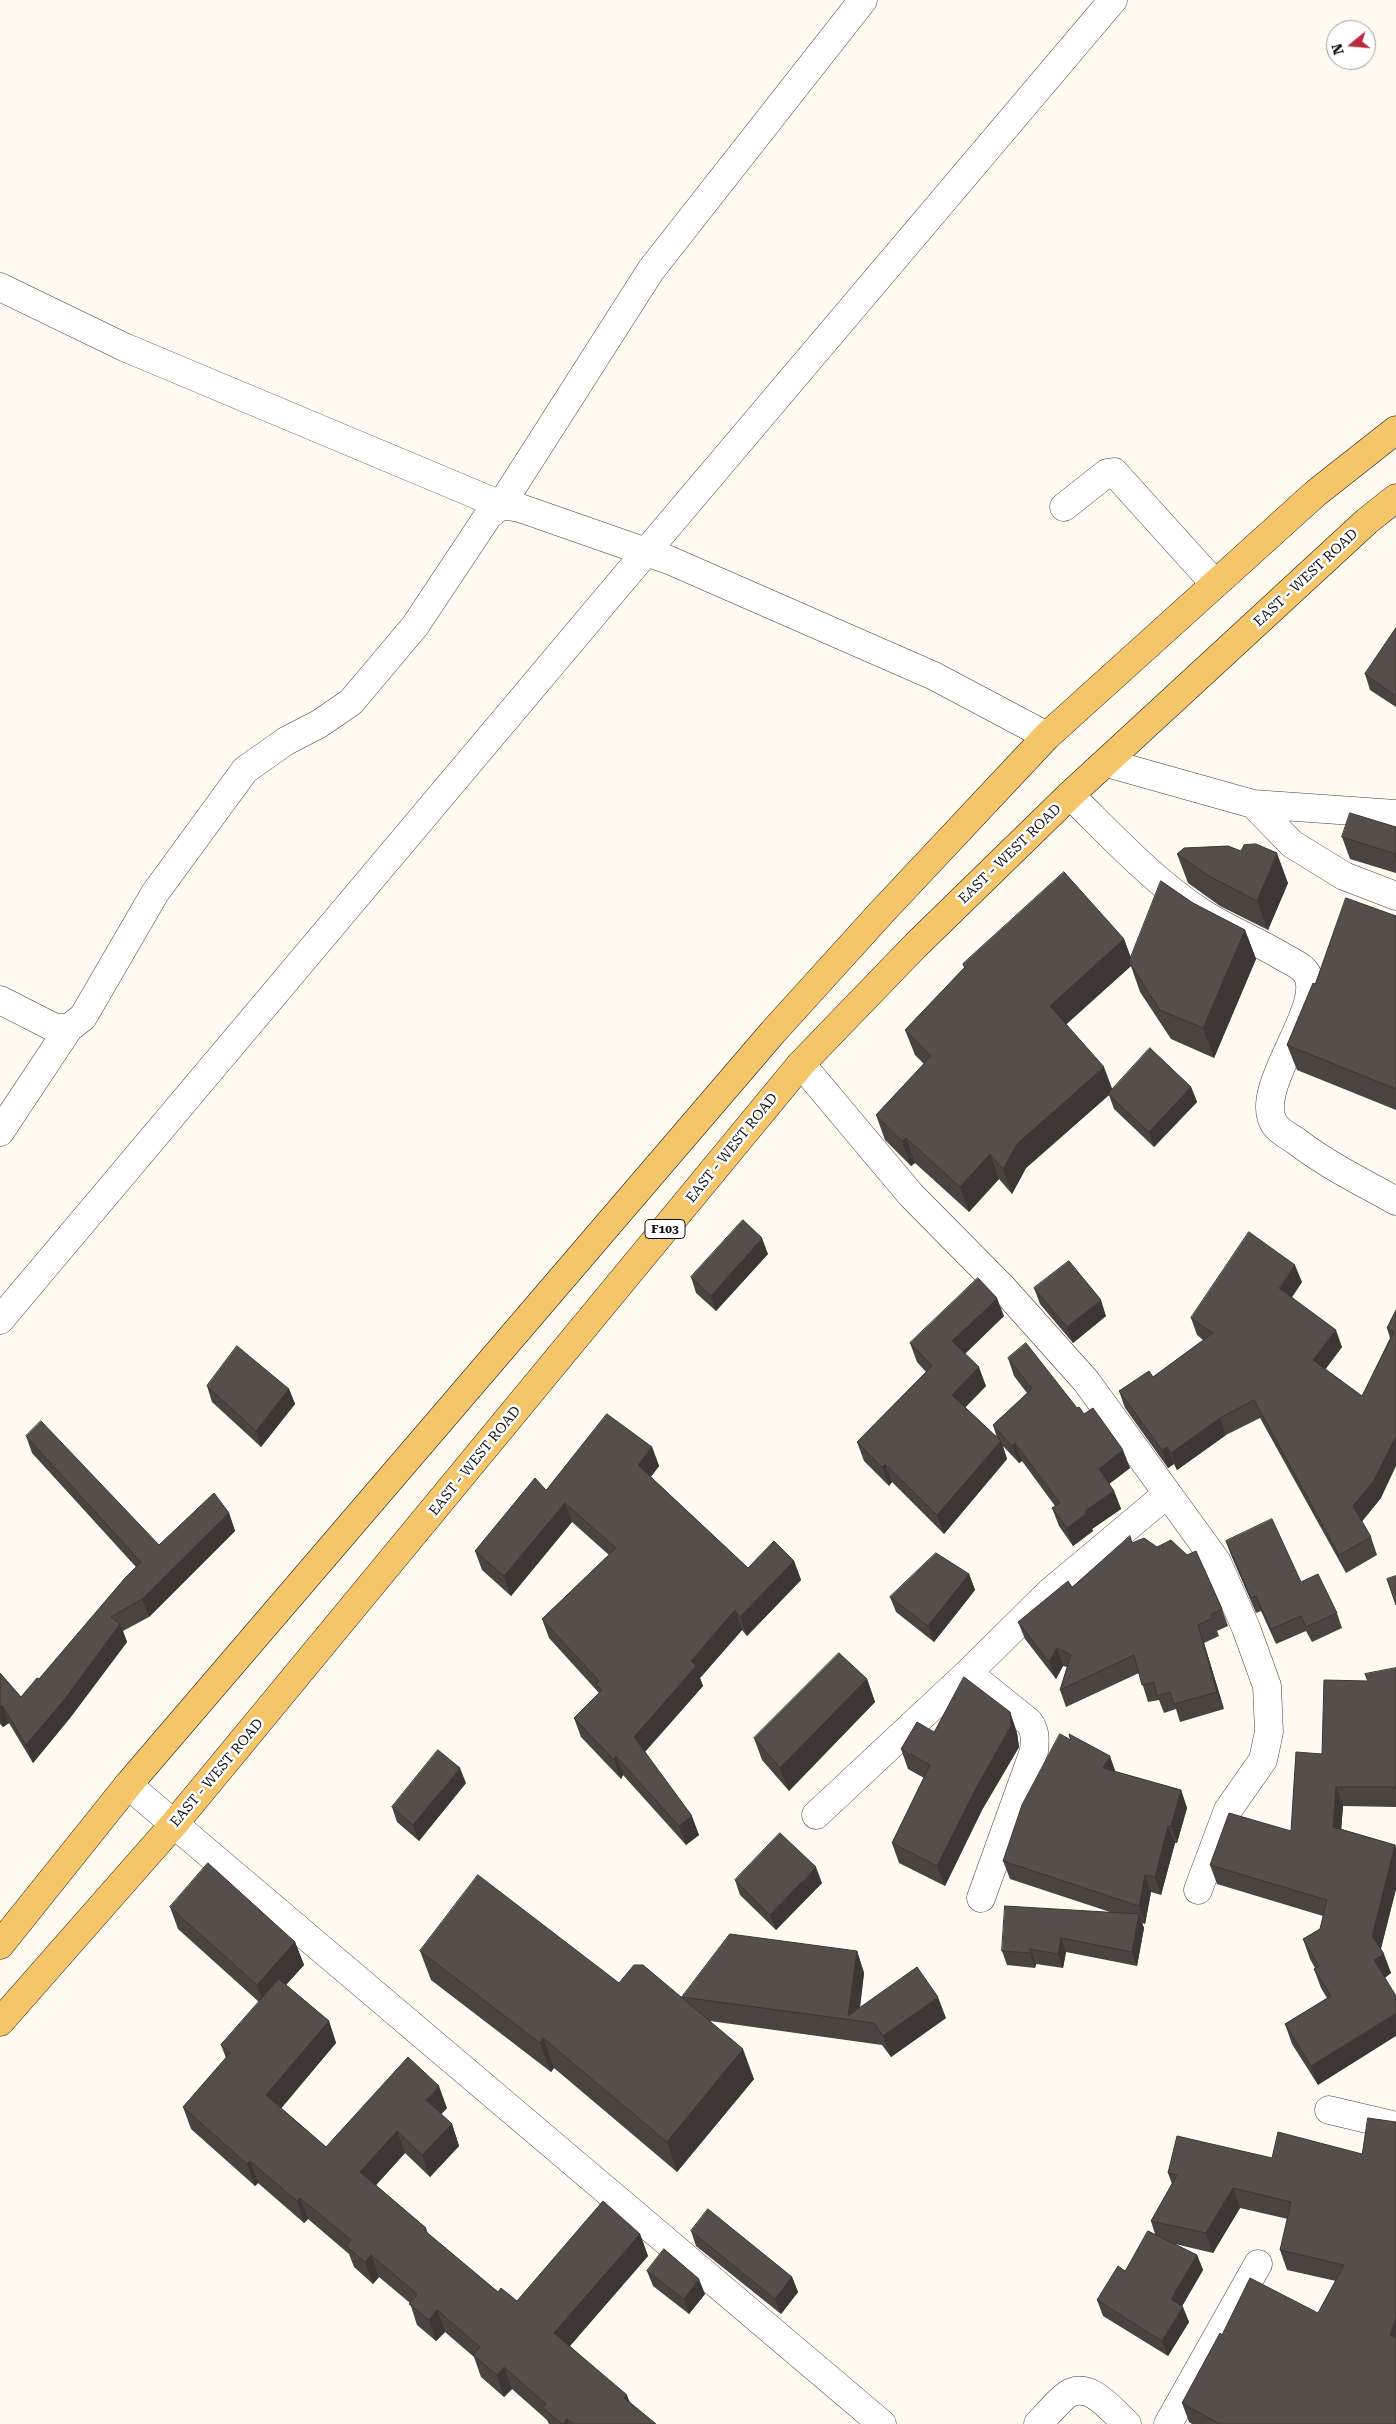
<!DOCTYPE html>
<style>
body{margin:0}
#map{position:relative;width:1396px;height:2424px;overflow:hidden;background:#fffaef;font-family:"Roboto Serif",serif}
canvas{display:block}
.north{position:absolute;left:1326px;top:20px;width:50px;height:50px;box-sizing:border-box;background:#fff;border:1px solid #9f9f9f;border-radius:50%;rotate:253deg;font-size:14px;font-weight:700;line-height:20px;text-align:center;color:#0e0e0e}
.north::after{content:'';display:block;margin:auto;width:18px;height:22px;background:#ba293f;clip-path:polygon(50% 0,100% 100%,50% 72%,0 100%)}
</style>
<div id="map">
<canvas width="1396" height="2424"></canvas>
<div class="north">N</div>
</div>
<script>
const g = document.querySelector('canvas').getContext('2d');
g.lineJoin = 'round';
function strokePath(path, color, width, dash) {
  g.strokeStyle = color;
  g.lineWidth = width;
  g.lineCap = dash ? 'butt' : 'round';
  g.setLineDash(dash || []);
  g.stroke(path);
}
function fill(path, color) {
  g.fillStyle = color;
  g.fill(path, 'evenodd');
}
function drawText(font, color, halo, rows, align = 'center') {
  g.font = font + ' "Roboto Serif",serif';
  g.lineWidth = 5;
  g.setLineDash([]);
  g.textBaseline = 'middle';
  g.strokeStyle = halo;
  g.fillStyle = color;
  for (const [text, x, y, turn = 0] of rows) {
    g.save();
    g.translate(x, y);
    g.rotate((+turn || 0) * Math.PI / 180);
    g.textAlign = isNaN(turn) ? turn : align;
    if (halo) g.strokeText(text, 0, 0);
    g.fillText(text, 0, 0);
    g.restore();
  }
}
const minor = new Path2D(`
 M 0,287 L 124,347 L 501,505 L 520,508 L 669,560 L 934,676 L 1047,736
 M 1064,507 L 1107,473 L 1114,472 L 1215,584
 M 1107,763 L 1253,804 L 1396,814
 M 1070,795 C 1112,836 1153,881 1202,913 C 1228,930 1258,941 1285,958 C 1291,961 1299,965 1304,970 C 1333,1001 1249,1088 1275,1125 C 1280,1132 1289,1136 1296,1141 C 1327,1165 1362,1182 1396,1201
 M 1253,804 L 1292,844 L 1344,876 L 1396,896
 M 0,1000 L 55,1028 L 69,1028
 M 801,1064 L 911,1195 L 1002,1287 L 1086,1381 L 1217,1562 L 1246,1628 L 1267,1686 L 1269,1732 L 1263,1760 L 1228,1810 L 1198,1890
 M 0,1132 L 69,1028 L 83,1017 L 155,893 L 245,770 L 286,741 L 319,724 L 351,702 L 415,626 L 488,516 L 501,505 L 651,270 L 863,0
 M 0,1320 L 646,552 L 1113,0
 M 968,1673 L 1029,1722 C 1036,1732 1035,1739 1034,1751 L 981,1898
 M 128,1785 L 882,2424
 M 816,1815 L 968,1673 L 1050,1592 L 1167,1494
 M 1329,2110 L 1396,2126
 M 1038,2424 C 1046,2416 1063,2395 1072,2392 C 1093,2384 1113,2412 1127,2424
 M 1168,2424 L 1258,2264`);
const primary = new Path2D(`
 M 0,1945 L 128,1785 L 773,1032 L 880,914 L 1047,736 L 1316,493 L 1396,430
 M 0,2022 L 174,1824 L 801,1064 L 916,945 L 1070,795 L 1367,521 L 1396,498`);
strokePath(minor, '#414141', 29);
strokePath(primary, '#1f1f1f', 29);
strokePath(minor, '#fff', 28);
strokePath(primary, '#f5c569', 28);
fill(new Path2D(`
 M 1396,628 L 1396,707 L 1370,690 L 1365,674 Z
 M 1396,827 L 1396,873 L 1350,859 L 1342,837 Z
 M 1177,854 L 1288,883 L 1268,930 L 1220,906 L 1188,883 Z
 M 1193,903 L 1245,930 L 1256,959 L 1214,1058 L 1171,1039 L 1140,992 L 1131,966 L 1066,1024 L 1112,1089 L 1191,1087 L 1197,1102 L 1154,1147 L 1114,1109 L 1109,1095 L 1026,1168 L 1012,1194 L 999,1179 L 969,1212 L 915,1163 L 911,1166 L 885,1140 L 876,1115 L 924,1064 L 915,1055 L 905,1030 L 964,968 L 963,964 L 1124,939 L 1131,958 Z
 M 1396,916 L 1396,1110 L 1297,1070 L 1287,1045 L 1315,984 Z
 M 768,1254 L 716,1311 L 696,1293 L 691,1277 Z
 M 1302,1282 L 1292,1297 L 1342,1347 L 1325,1369 L 1362,1396 L 1390,1338 L 1387,1328 L 1396,1310 L 1381,1498 L 1362,1521 L 1371,1537 L 1377,1555 L 1346,1573 L 1260,1418 L 1226,1435 L 1177,1470 L 1174,1464 L 1168,1468 L 1125,1408 L 1119,1391 L 1153,1377 L 1203,1340 L 1197,1335 L 1191,1318 Z
 M 1034,1288 L 1106,1316 L 1073,1343 L 1040,1304 Z
 M 1004,1316 L 965,1354 L 986,1386 L 965,1407 L 997,1438 L 993,1425 L 1027,1393 L 1014,1376 L 1008,1358 L 1077,1408 L 1130,1468 L 1109,1484 L 1114,1491 L 1121,1509 L 1092,1529 L 1093,1531 L 1073,1546 L 1059,1526 L 1052,1508 L 1055,1506 L 1022,1461 L 1019,1463 L 1003,1446 L 1007,1459 L 944,1534 L 892,1482 L 889,1486 L 864,1461 L 857,1442 L 926,1372 L 917,1362 L 910,1343 Z
 M 207,1386 L 289,1389 L 295,1404 L 261,1447 L 212,1402 Z
 M 26,1436 L 159,1545 L 229,1513 L 235,1531 L 149,1617 L 123,1631 L 127,1642 L 70,1718 L 33,1763 L 9,1723 L 3,1727 L 0,1724 L 0,1673 L 21,1697 L 39,1679 L 136,1567 L 32,1453 Z
 M 652,1447 L 659,1466 L 651,1477 L 748,1568 L 794,1561 L 801,1580 L 747,1636 L 742,1630 L 700,1678 L 703,1686 L 645,1752 L 699,1835 L 686,1845 L 623,1775 L 621,1779 L 581,1737 L 574,1718 L 599,1693 L 549,1638 L 542,1619 L 609,1555 L 572,1522 L 511,1596 L 482,1570 L 475,1551 L 546,1490 Z
 M 1226,1541 L 1301,1582 L 1337,1613 L 1342,1628 L 1312,1642 L 1306,1631 L 1276,1644 L 1261,1611 L 1256,1613 L 1231,1555 Z
 M 1132,1543 L 1222,1609 L 1228,1626 L 1217,1631 L 1219,1636 L 1204,1643 L 1224,1709 L 1180,1722 L 1176,1709 L 1164,1713 L 1159,1700 L 1148,1702 L 1139,1673 L 1066,1707 L 1060,1690 L 1067,1667 L 1063,1666 L 1056,1679 L 1025,1639 L 1018,1622 L 1072,1587 Z
 M 969,1574 L 975,1590 L 934,1642 L 896,1612 L 890,1597 Z
 M 1396,1668 L 1396,1807 L 1343,1806 L 1341,1829 L 1395,1845 L 1396,1848 L 1396,1889 L 1381,1949 L 1391,1973 L 1385,1978 L 1318,2085 L 1292,2044 L 1285,2024 L 1327,1998 L 1321,1988 L 1314,1969 L 1315,1968 L 1310,1959 L 1303,1939 L 1320,1929 L 1323,1916 L 1217,1884 L 1210,1865 L 1291,1831 L 1322,1754 L 1368,1681 Z
 M 867,1679 L 875,1702 L 789,1791 L 762,1760 L 754,1738 Z
 M 1010,1712 L 1017,1733 L 1019,1747 L 982,1810 L 945,1886 L 899,1863 L 892,1843 L 924,1778 L 908,1769 L 901,1749 L 934,1732 Z
 M 1069,1734 L 1116,1772 L 1181,1790 L 1187,1808 L 1177,1843 L 1175,1843 L 1161,1895 L 1151,1892 L 1145,1924 L 1142,1923 L 1144,1928 L 1137,1966 L 1066,1952 L 1063,1968 L 1036,1964 L 1035,1968 L 1007,1965 L 1002,1951 L 1110,1912 L 1010,1879 L 1003,1861 L 1070,1739 Z
 M 466,1783 L 419,1841 L 397,1822 L 392,1807 Z
 M 735,1880 L 822,1883 L 776,1930 L 740,1895 Z
 M 170,1907 L 295,1942 L 304,1965 L 286,1985 L 329,2021 L 336,2043 L 281,2108 L 326,2147 L 447,2108 L 441,2114 L 452,2124 L 459,2146 L 430,2177 L 405,2153 L 376,2185 L 426,2228 L 428,2234 L 498,2292 L 517,2301 L 640,2234 L 648,2256 L 570,2346 L 630,2402 L 656,2424 L 549,2424 L 547,2420 L 512,2389 L 504,2397 L 481,2377 L 474,2357 L 445,2332 L 436,2341 L 417,2325 L 410,2303 L 379,2277 L 373,2284 L 354,2267 L 349,2254 L 308,2219 L 304,2223 L 258,2183 L 255,2186 L 191,2129 L 183,2107 L 226,2058 L 221,2045 L 259,2002 L 178,1929 Z
 M 420,1951 L 619,1983 L 682,1998 L 682,1997 L 857,1951 L 864,1973 L 860,2008 L 946,2018 L 891,2057 L 882,2045 L 710,2021 L 754,2079 L 677,2172 L 554,2068 L 551,2072 L 431,1980 Z
 M 1362,2154 L 1396,2424 L 1192,2424 L 1189,2422 L 1182,2403 L 1222,2335 L 1318,2313 L 1336,2281 L 1287,2270 L 1280,2250 L 1288,2219 L 1240,2208 L 1213,2253 L 1175,2244 L 1197,2255 L 1203,2270 L 1182,2306 L 1189,2322 L 1168,2356 L 1103,2316 L 1097,2300 L 1125,2271 L 1155,2234 L 1151,2221 L 1172,2184 L 1168,2173 L 1272,2158 Z
 M 691,2231 L 792,2277 L 798,2292 L 781,2314 L 696,2246 Z
 M 647,2271 L 705,2294 L 689,2314 L 653,2286 Z`), '#4a4340');
fill(new Path2D(`
 M 1277,853 L 1288,883 L 1268,930 L 1257,901 Z
 M 1245,930 L 1256,959 L 1214,1058 L 1203,1028 Z
 M 1124,939 L 1133,964 L 1129,962 L 1131,966 L 1059,1031 L 1050,1006 Z
 M 1104,1067 L 1113,1091 L 1108,1094 L 1109,1095 L 1026,1168 L 1012,1194 L 1003,1169 L 1017,1144 Z
 M 1191,1087 L 1197,1102 L 1154,1147 L 1149,1132 Z
 M 906,1138 L 915,1163 L 911,1166 L 902,1141 Z
 M 990,1154 L 999,1179 L 969,1212 L 960,1187 Z
 M 762,1238 L 768,1254 L 716,1311 L 711,1296 Z
 M 1295,1265 L 1302,1282 L 1286,1306 L 1279,1288 Z
 M 997,1298 L 1004,1316 L 959,1359 L 952,1341 Z
 M 1101,1300 L 1106,1316 L 1073,1343 L 1067,1327 Z
 M 1336,1330 L 1342,1347 L 1319,1378 L 1313,1360 Z
 M 979,1367 L 986,1386 L 959,1414 L 952,1395 Z
 M 289,1389 L 295,1404 L 261,1447 L 256,1431 Z
 M 1220,1418 L 1226,1435 L 1177,1470 L 1171,1453 Z
 M 1396,1436 L 1396,1466 L 1381,1498 L 1360,1524 L 1353,1506 Z
 M 1001,1441 L 1007,1459 L 944,1534 L 937,1515 Z
 M 1015,1443 L 1022,1461 L 1019,1463 L 1012,1446 Z
 M 652,1447 L 659,1466 L 645,1484 L 638,1465 Z
 M 1167,1447 L 1174,1464 L 1168,1468 L 1162,1450 Z
 M 1123,1450 L 1130,1468 L 1105,1487 L 1099,1469 Z
 M 885,1464 L 892,1482 L 889,1486 L 882,1467 Z
 M 1114,1491 L 1121,1509 L 1092,1529 L 1093,1531 L 1073,1546 L 1067,1528 L 1085,1511 Z
 M 565,1503 L 572,1522 L 511,1596 L 504,1576 Z
 M 229,1513 L 235,1531 L 149,1617 L 142,1599 Z
 M 794,1561 L 801,1580 L 747,1636 L 740,1617 Z
 M 969,1574 L 975,1590 L 934,1642 L 928,1626 Z
 M 735,1610 L 742,1630 L 700,1678 L 703,1686 L 641,1756 L 634,1737 L 691,1661 Z
 M 120,1624 L 127,1642 L 70,1718 L 33,1763 L 26,1745 Z
 M 1198,1625 L 1204,1643 L 1224,1709 L 1217,1692 Z
 M 1057,1648 L 1063,1666 L 1056,1679 L 1049,1662 Z
 M 867,1679 L 875,1702 L 789,1791 L 780,1768 Z
 M 2,1705 L 9,1723 L 3,1727 L 0,1718 L 0,1707 Z
 M 1010,1712 L 1017,1733 L 1019,1747 L 982,1810 L 945,1886 L 937,1866 L 975,1790 Z
 M 616,1756 L 623,1775 L 621,1779 L 614,1760 Z
 M 1110,1756 L 1116,1773 L 1103,1768 Z
 M 460,1768 L 466,1783 L 419,1841 L 413,1825 Z
 M 1336,1787 L 1343,1806 L 1340,1846 L 1333,1827 Z
 M 1181,1790 L 1187,1808 L 1177,1843 L 1171,1826 Z
 M 692,1816 L 699,1835 L 686,1845 L 679,1826 Z
 M 1168,1826 L 1175,1843 L 1161,1895 L 1155,1877 Z
 M 1395,1845 L 1396,1848 L 1396,1889 L 1379,1955 L 1372,1936 Z
 M 816,1867 L 822,1883 L 776,1930 L 770,1915 Z
 M 1145,1875 L 1151,1892 L 1145,1924 L 1139,1906 Z
 M 1139,1914 L 1144,1928 L 1137,1966 L 1132,1952 Z
 M 1061,1938 L 1066,1952 L 1063,1968 L 1058,1954 Z
 M 295,1942 L 304,1965 L 265,2008 L 257,1985 Z
 M 1030,1949 L 1036,1964 L 1035,1968 L 1030,1953 Z
 M 857,1951 L 864,1973 L 858,2021 L 848,2016 Z
 M 1384,1954 L 1391,1973 L 1381,1980 L 1374,1960 Z
 M 938,1997 L 946,2018 L 891,2057 L 883,2036 Z
 M 1396,2013 L 1396,2036 L 1318,2085 L 1311,2066 Z
 M 329,2021 L 336,2043 L 274,2117 L 266,2095 Z
 M 543,2038 L 554,2068 L 551,2072 L 540,2043 Z
 M 743,2049 L 754,2079 L 677,2172 L 667,2142 Z
 M 439,2086 L 447,2108 L 434,2122 L 426,2100 Z
 M 452,2124 L 459,2146 L 430,2177 L 422,2155 Z
 M 397,2131 L 405,2153 L 368,2194 L 360,2172 Z
 M 250,2161 L 258,2183 L 255,2186 L 247,2164 Z
 M 1233,2188 L 1240,2208 L 1213,2253 L 1206,2233 Z
 M 300,2198 L 308,2219 L 304,2223 L 297,2201 Z
 M 640,2234 L 648,2256 L 562,2355 L 554,2333 Z
 M 371,2255 L 379,2277 L 373,2284 L 365,2262 Z
 M 1197,2255 L 1203,2270 L 1177,2315 L 1171,2299 Z
 M 792,2277 L 798,2292 L 781,2314 L 775,2299 Z
 M 699,2279 L 705,2294 L 689,2314 L 684,2299 Z
 M 1183,2307 L 1189,2322 L 1168,2356 L 1162,2341 Z
 M 437,2310 L 445,2332 L 436,2341 L 429,2320 Z
 M 1396,2317 L 1396,2352 L 1390,2335 Z
 M 504,2367 L 512,2389 L 504,2397 L 497,2375 Z
 M 627,2395 L 635,2416 L 624,2398 Z
 M 567,2419 L 569,2424 L 563,2424 Z`), '#3c3734');
const building = new Path2D(`
 M 1396,628 L 1396,696 L 1365,674 Z
 M 1350,813 L 1396,827 L 1396,862 L 1395,861 L 1396,854 L 1342,837 Z
 M 1256,844 L 1277,853 L 1257,901 L 1209,876 L 1177,854 L 1184,848 L 1228,846 L 1241,851 L 1244,845 Z
 M 1064,872 L 1124,939 L 1050,1006 L 1104,1067 L 1017,1144 L 1003,1169 L 990,1154 L 960,1187 L 906,1138 L 902,1141 L 876,1115 L 931,1056 L 905,1030 L 965,967 L 963,964 Z
 M 1161,881 L 1193,903 L 1245,930 L 1203,1028 L 1160,1010 L 1129,962 Z
 M 1346,898 L 1396,916 L 1396,1089 L 1287,1045 L 1313,983 L 1315,984 Z
 M 1150,1048 L 1191,1087 L 1149,1132 L 1108,1094 Z
 M 743,1220 L 762,1238 L 711,1296 L 691,1277 Z
 M 1249,1232 L 1295,1265 L 1279,1288 L 1336,1330 L 1313,1360 L 1362,1396 L 1394,1332 L 1387,1328 L 1396,1310 L 1396,1436 L 1374,1480 L 1353,1506 L 1371,1537 L 1339,1555 L 1254,1400 L 1220,1418 L 1171,1453 L 1167,1447 L 1162,1450 L 1119,1391 L 1149,1371 L 1153,1377 L 1213,1333 L 1191,1318 Z
 M 1069,1261 L 1101,1300 L 1067,1327 L 1034,1288 Z
 M 978,1278 L 997,1298 L 952,1341 L 979,1367 L 952,1395 L 1001,1441 L 937,1515 L 885,1464 L 882,1467 L 857,1442 L 932,1366 L 910,1343 Z
 M 1026,1343 L 1077,1408 L 1079,1407 L 1084,1414 L 1093,1408 L 1123,1450 L 1099,1469 L 1114,1491 L 1085,1511 L 1086,1514 L 1067,1528 L 1052,1508 L 1060,1503 L 1015,1443 L 1012,1446 L 993,1425 L 1032,1389 L 1008,1358 Z
 M 237,1346 L 289,1389 L 256,1431 L 207,1386 Z
 M 607,1414 L 652,1447 L 638,1465 L 748,1568 L 774,1541 L 794,1561 L 740,1617 L 735,1610 L 691,1661 L 696,1666 L 634,1737 L 692,1816 L 679,1826 L 616,1756 L 614,1760 L 574,1718 L 602,1690 L 596,1684 L 599,1681 L 542,1619 L 616,1548 L 565,1503 L 504,1576 L 475,1551 L 535,1478 L 546,1490 Z
 M 41,1421 L 159,1545 L 214,1493 L 229,1513 L 142,1599 L 111,1617 L 120,1624 L 64,1700 L 26,1745 L 2,1705 L 0,1707 L 0,1673 L 21,1697 L 37,1678 L 39,1679 L 125,1578 L 141,1562 L 26,1436 Z
 M 1272,1519 L 1301,1582 L 1318,1574 L 1337,1613 L 1306,1627 L 1301,1616 L 1271,1629 L 1256,1596 L 1251,1598 L 1226,1541 Z
 M 1130,1536 L 1132,1543 L 1144,1538 L 1157,1547 L 1171,1540 L 1187,1555 L 1196,1551 L 1222,1609 L 1211,1614 L 1213,1618 L 1198,1625 L 1217,1692 L 1174,1704 L 1170,1692 L 1157,1696 L 1154,1682 L 1142,1685 L 1134,1655 L 1060,1690 L 1071,1655 L 1057,1648 L 1049,1662 L 1018,1622 L 1068,1581 L 1072,1587 Z
 M 936,1553 L 969,1574 L 928,1626 L 890,1597 Z
 M 1396,1576 L 1396,1605 L 1387,1579 Z
 M 839,1653 L 867,1679 L 780,1768 L 754,1738 Z
 M 1396,1668 L 1396,1789 L 1396,1787 L 1336,1787 L 1333,1827 L 1395,1845 L 1372,1936 L 1384,1954 L 1374,1960 L 1396,1996 L 1396,2013 L 1311,2066 L 1285,2024 L 1331,1996 L 1314,1969 L 1319,1966 L 1303,1939 L 1320,1929 L 1327,1900 L 1210,1865 L 1229,1813 L 1291,1831 L 1296,1752 L 1322,1754 L 1324,1680 L 1368,1681 L 1365,1674 Z
 M 964,1677 L 1010,1712 L 1011,1726 L 975,1790 L 937,1866 L 892,1843 L 930,1765 L 901,1749 L 917,1722 L 934,1732 Z
 M 1060,1734 L 1071,1740 L 1069,1734 L 1110,1756 L 1103,1768 L 1181,1790 L 1171,1826 L 1168,1826 L 1155,1877 L 1145,1875 L 1139,1906 L 1003,1861 L 1022,1805 Z
 M 438,1750 L 460,1768 L 413,1825 L 392,1807 Z
 M 780,1833 L 816,1867 L 770,1915 L 735,1880 Z
 M 208,1863 L 295,1942 L 257,1985 L 170,1907 Z
 M 478,1875 L 619,1983 L 634,1965 L 643,1965 L 743,2049 L 667,2142 L 543,2038 L 540,2043 L 420,1951 Z
 M 1005,1906 L 1139,1914 L 1132,1952 L 1061,1938 L 1058,1954 L 1030,1949 L 1030,1953 L 1002,1951 Z
 M 730,1934 L 857,1951 L 848,2016 L 917,1967 L 938,1997 L 883,2036 L 874,2023 L 682,1997 Z
 M 279,1979 L 329,2021 L 266,2095 L 326,2147 L 408,2057 L 439,2086 L 426,2100 L 452,2124 L 422,2155 L 397,2131 L 360,2172 L 426,2228 L 424,2230 L 498,2292 L 501,2288 L 517,2301 L 603,2201 L 640,2234 L 554,2333 L 627,2395 L 624,2398 L 656,2424 L 574,2424 L 567,2419 L 563,2424 L 562,2424 L 543,2408 L 546,2404 L 504,2367 L 497,2375 L 473,2355 L 480,2347 L 437,2310 L 429,2320 L 409,2304 L 417,2294 L 371,2255 L 365,2262 L 346,2246 L 351,2240 L 300,2198 L 297,2201 L 250,2161 L 247,2164 L 183,2107 L 230,2053 L 221,2045 Z
 M 1368,2118 L 1396,2122 L 1396,2317 L 1390,2335 L 1396,2338 L 1396,2424 L 1220,2424 L 1182,2403 L 1220,2333 L 1222,2335 L 1250,2278 L 1318,2313 L 1344,2265 L 1280,2250 L 1291,2202 L 1233,2188 L 1206,2233 L 1151,2221 L 1177,2175 L 1168,2173 L 1177,2136 L 1272,2158 L 1278,2132 L 1362,2154 Z
 M 708,2209 L 792,2277 L 775,2299 L 691,2231 Z
 M 1148,2231 L 1197,2255 L 1171,2299 L 1183,2307 L 1162,2341 L 1097,2300 L 1118,2266 L 1125,2271 Z
 M 664,2249 L 699,2279 L 684,2299 L 647,2271 Z`);
fill(building, '#564e4a');
strokePath(building, '#3c3734', 1);
for (const [x, y, w] of [
 [665,1229,40]
]) {
  const box = new Path2D();
  box.roundRect(x - w / 2, y - 9.5, w, 19, 4);
  g.fillStyle = '#fff';
  g.fill(box);
  strokePath(box, '#0e0e0e', 1);
}
drawText('bold 12px', '#0e0e0e', null, [
 ["F103",665,1229]
]);
drawText('14px', '#0e0e0e', '#fff', [
 ["EAST - WEST ROAD",1306,578,-43],
 ["EAST - WEST ROAD",1010,854,-44],
 ["EAST - WEST ROAD",732,1148,-51],
 ["EAST - WEST ROAD",475,1461,-51],
 ["EAST - WEST ROAD",217,1773,-50]
]);
</script>
